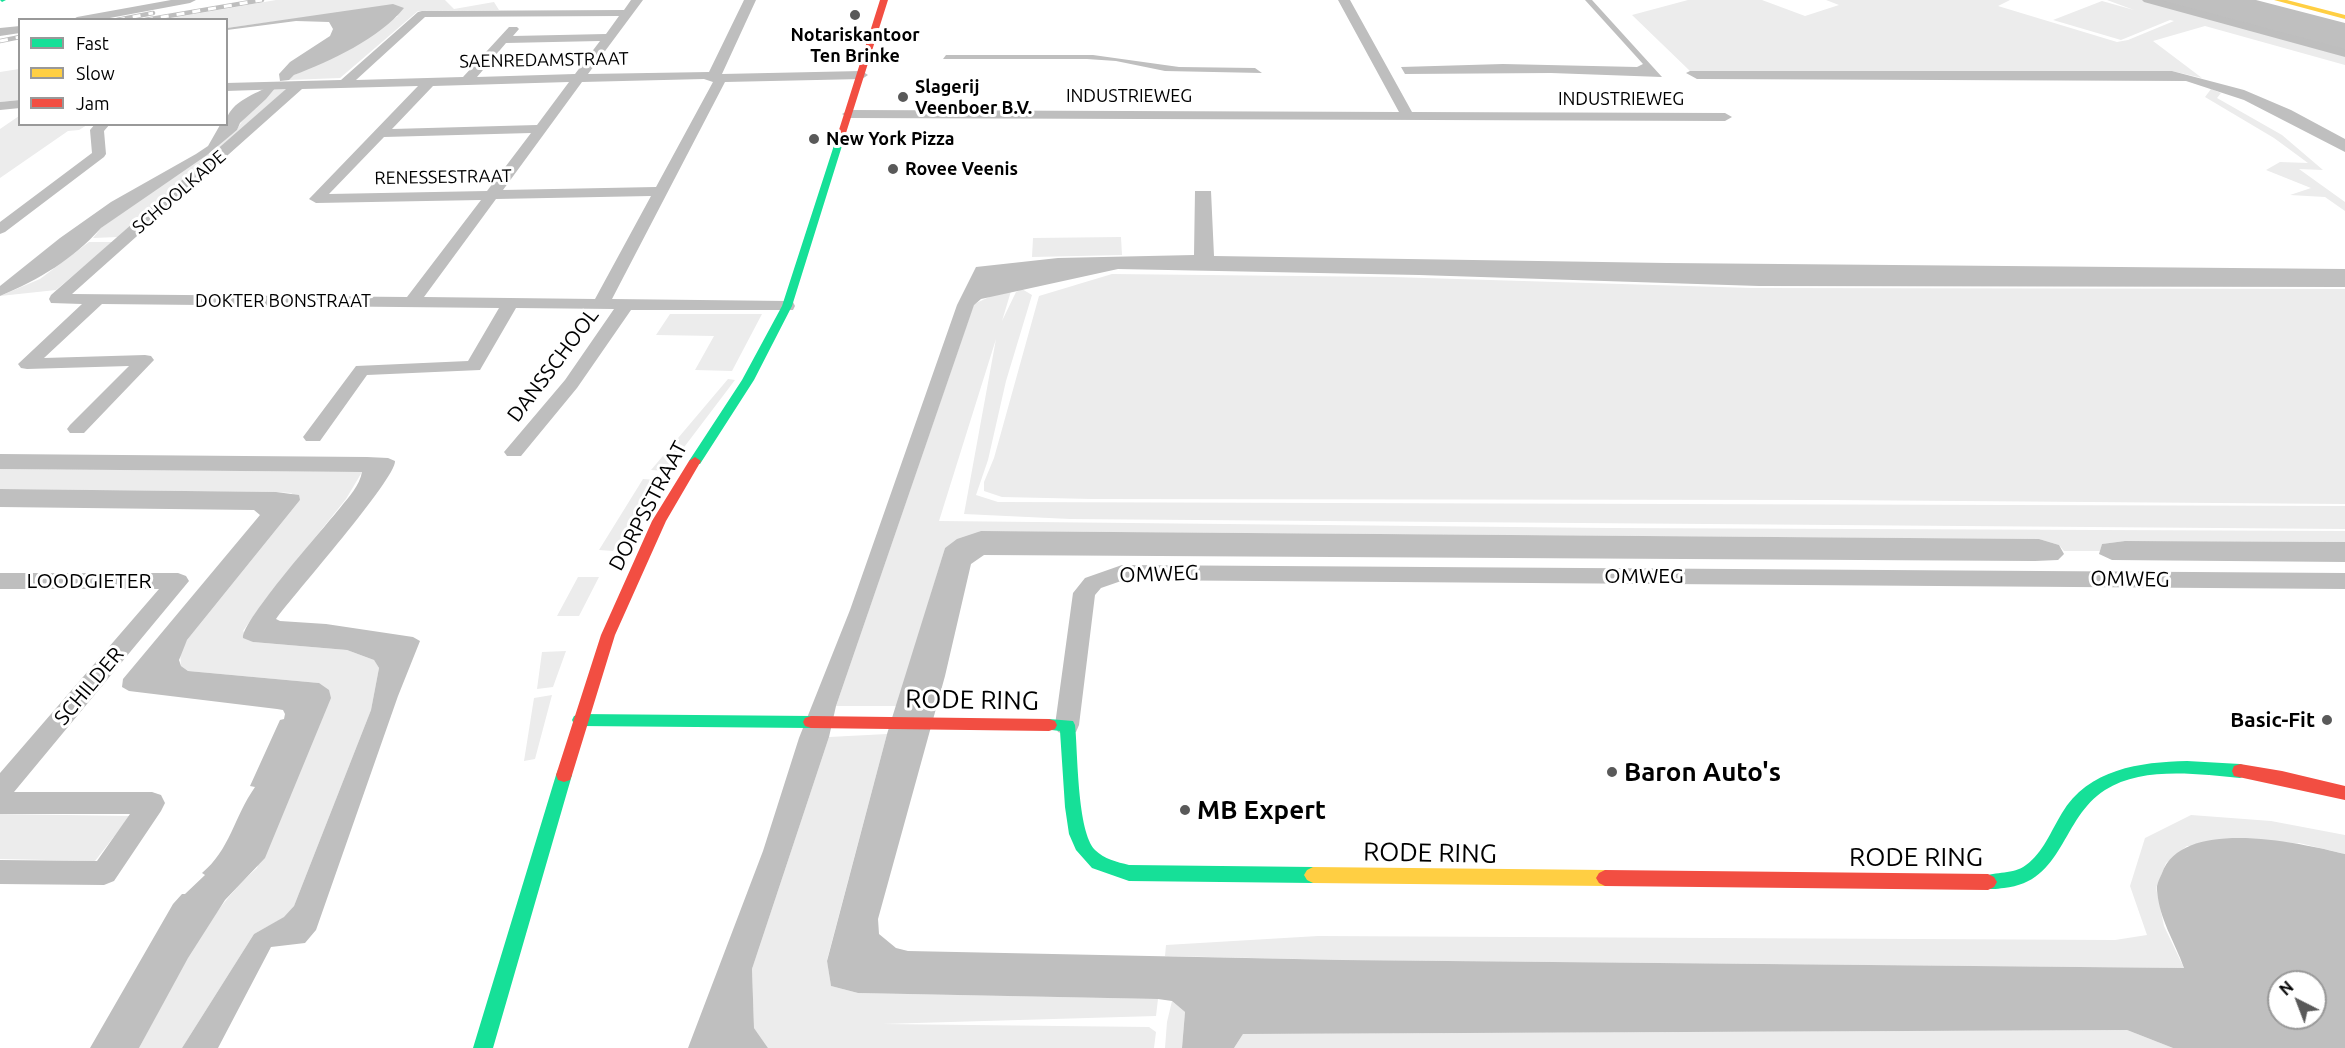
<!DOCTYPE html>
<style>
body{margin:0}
#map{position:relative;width:2345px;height:1048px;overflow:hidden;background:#fff;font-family:Ubuntu,sans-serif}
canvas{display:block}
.legend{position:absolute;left:18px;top:18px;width:210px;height:108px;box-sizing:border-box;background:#fff;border:2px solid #999;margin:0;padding:8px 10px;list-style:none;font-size:18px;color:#000}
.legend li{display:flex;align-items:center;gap:12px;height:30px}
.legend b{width:30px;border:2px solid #999}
.north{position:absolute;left:2267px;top:970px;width:60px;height:60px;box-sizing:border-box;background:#fff;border:2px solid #999;border-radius:50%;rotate:318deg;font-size:16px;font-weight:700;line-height:24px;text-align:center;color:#000}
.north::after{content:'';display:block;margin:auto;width:21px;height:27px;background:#595959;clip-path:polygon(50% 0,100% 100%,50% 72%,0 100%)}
</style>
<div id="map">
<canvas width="2345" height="1048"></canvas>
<ul class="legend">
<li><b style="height:8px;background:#16e098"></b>Fast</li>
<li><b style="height:8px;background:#ffcf43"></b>Slow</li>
<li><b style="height:8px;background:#f24e42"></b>Jam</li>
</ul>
<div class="north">N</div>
</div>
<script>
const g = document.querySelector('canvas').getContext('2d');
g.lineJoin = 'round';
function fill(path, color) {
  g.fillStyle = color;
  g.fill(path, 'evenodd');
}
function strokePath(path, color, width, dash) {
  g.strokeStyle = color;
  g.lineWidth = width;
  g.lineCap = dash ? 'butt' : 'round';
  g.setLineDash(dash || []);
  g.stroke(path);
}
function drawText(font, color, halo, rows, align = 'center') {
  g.font = font + ' Ubuntu,sans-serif';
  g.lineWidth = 6;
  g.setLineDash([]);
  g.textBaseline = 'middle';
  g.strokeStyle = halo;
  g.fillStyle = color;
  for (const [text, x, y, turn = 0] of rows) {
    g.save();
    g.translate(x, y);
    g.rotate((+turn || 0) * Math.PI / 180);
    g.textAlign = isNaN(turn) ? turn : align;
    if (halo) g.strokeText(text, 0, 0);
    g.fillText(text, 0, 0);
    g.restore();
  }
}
fill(new Path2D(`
 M 276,0 L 445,0 L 454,9 L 494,2 L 499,10 L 418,11 L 340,78 L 289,80 L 294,75 L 350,49 L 398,16 L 373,8 L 227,28 L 226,20 L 160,20 Z
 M 1688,0 L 1762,0 L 1805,16 L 1839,5 L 1826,0 L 2010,0 L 1998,6 L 2117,42 L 2128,40 L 2174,21 L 2170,20 L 2121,40 L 2053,20 L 2102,1 L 2134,10 L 2107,0 L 2142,0 L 2345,56 L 2345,65 L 2205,26 L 2153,41 L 2202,78 L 2172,71 L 1690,71 L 1632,15 Z
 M 19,69 L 19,100 L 0,102 L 0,72 Z
 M 290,86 L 118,237 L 93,238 L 101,228 L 237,130 C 241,119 266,97 276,87 Z
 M 2211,89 L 2221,93 L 2217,98 L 2282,135 L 2323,170 L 2299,169 L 2345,202 L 2345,211 L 2325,197 L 2290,195 L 2311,188 L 2266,170 L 2280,162 L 2308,163 L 2274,138 L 2205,97 Z
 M 19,116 L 20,124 L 87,125 L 79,130 L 68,131 L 0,178 L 0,129 Z
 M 1121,237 L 1122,255 L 1032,257 L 1033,238 Z
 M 89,242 L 113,242 L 56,290 L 0,296 L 40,279 Z
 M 1112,274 L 1392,277 L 1752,288 L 2345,289 L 2345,504 L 1833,500 L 1092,499 L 1002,497 L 984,491 L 984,482 L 994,458 L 1039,296 Z
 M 1022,289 L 1032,295 L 1006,381 L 988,460 L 976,495 L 998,502 L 2345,506 L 2345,529 L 1070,519 L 964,514 L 996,339 L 939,521 L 1609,528 L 2345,531 L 2345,542 L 2125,541 L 2102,544 L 2100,551 L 2064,551 L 2059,545 L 2039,539 L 981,531 L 945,548 L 897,706 L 836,706 L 974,304 L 998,293 L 1011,291 L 1002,321 L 1016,292 Z
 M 670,314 L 762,314 L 732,371 L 695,370 L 714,336 L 656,335 Z
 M 728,379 L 735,380 L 666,471 L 651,470 Z
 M 0,469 L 362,472 L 346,499 L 264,601 L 243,631 L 253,642 L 347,650 L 374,660 L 379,668 L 371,710 L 294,906 L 285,917 L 254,934 L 182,1048 L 139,1048 C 173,986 203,915 257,868 L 319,683 L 188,671 L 181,666 L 180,653 L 187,640 L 300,500 L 291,493 L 276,492 L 0,489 Z
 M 643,479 L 657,480 L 613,551 L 599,550 Z
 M 578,577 L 599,577 L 579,616 L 557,616 Z
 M 566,651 L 553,687 L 537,689 L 542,652 Z
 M 552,695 L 535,759 L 524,761 L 534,698 Z
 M 887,734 L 827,960 L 831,986 L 858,993 L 1158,999 L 1156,1016 L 882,1024 L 1149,1027 L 1156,1032 L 1154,1048 L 768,1048 L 754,1028 L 752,969 L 829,737 Z
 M 0,814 L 130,816 L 95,861 L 0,859 Z
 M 2191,815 L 2271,821 L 2345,835 L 2345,854 L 2299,843 L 2187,846 L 2166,863 L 2156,888 L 2164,926 L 2184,968 L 1342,960 L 1165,956 L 1166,945 L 1318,936 L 2115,940 L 2147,935 L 2130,886 L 2145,838 Z
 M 1172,1001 L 1185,1012 L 1182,1048 L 1165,1048 L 1167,1022 Z
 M 2127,1030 L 2173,1048 L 1234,1048 L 1243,1034 Z`), '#ececec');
fill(new Path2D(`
 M 1585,0 L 1592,0 L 1662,77 L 1551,73 L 1405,74 L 1401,67 L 1503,64 L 1637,67 L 1643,64 Z
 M 2158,0 L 2256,0 L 2345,23 L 2345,50 Z
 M 393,4 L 404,8 C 380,38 329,62 294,75 L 289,80 L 280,81 L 279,74 L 290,62 L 330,36 L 333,29 L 329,22 L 296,21 L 227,30 L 227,28 Z
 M 946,55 L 1093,55 L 1179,67 L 1255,68 L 1262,73 L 1165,71 L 1116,61 L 1087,59 L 943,59 Z
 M 1690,71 L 2172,71 L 2244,90 L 2291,110 L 2345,139 L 2345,152 L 2244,100 L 2186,81 L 1697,79 L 1686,73 Z
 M 268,87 L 276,87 L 266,99 L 240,123 L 237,130 L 207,155 L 101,228 C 72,260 40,279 0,296 L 0,286 L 60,238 L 111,202 L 196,154 L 208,146 L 220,125 L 226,124 C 227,104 252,95 268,87 Z
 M 1195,191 L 1211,191 L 1214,256 L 1667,263 L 2345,269 L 2345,287 L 1759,286 L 1419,275 L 1118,269 L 981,299 L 974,305 L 836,706 L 829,737 L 752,969 L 754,1028 L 768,1048 L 688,1048 L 763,851 L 799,738 L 850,610 L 957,305 L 976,267 L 1058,258 L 1194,255 Z
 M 0,454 L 367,457 L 388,458 L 395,461 C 396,479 294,594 276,619 L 280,621 L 326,624 L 413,637 L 420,641 L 398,696 L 316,930 L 305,943 L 271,947 L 218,1048 L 182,1048 L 254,934 L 284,917 L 294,906 L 371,710 L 379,668 L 374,660 L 347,650 L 253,642 L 243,638 C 242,620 324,528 340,508 C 348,498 360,485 362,472 L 0,469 Z
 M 0,489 L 276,492 L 299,495 L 300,500 L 187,640 L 179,660 L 181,666 L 188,671 L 319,683 L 329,690 L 331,698 L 265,858 L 225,900 L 188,958 L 139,1048 L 90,1048 L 173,904 L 182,894 L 185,894 L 205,875 L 202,873 C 230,850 234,817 255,787 L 250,786 L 280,720 L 284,719 L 285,714 L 283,710 L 277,709 L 129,691 L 122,687 L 123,679 L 260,515 L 254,510 L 0,507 Z
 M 981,531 L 2039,539 L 2059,545 L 2064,554 L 2058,560 L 2035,561 L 984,555 L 971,564 L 945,676 L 878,919 L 879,934 L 896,948 L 908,951 L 1342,960 L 2184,968 C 2175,942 2159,919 2157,890 C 2156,885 2160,878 2162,873 C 2183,816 2301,843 2345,854 L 2345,1048 L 2173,1048 L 2127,1030 L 1243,1034 L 1234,1048 L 1182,1048 L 1185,1012 L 1172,1001 L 1158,999 L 858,993 L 831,986 L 827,961 L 887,734 L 945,548 L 957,539 ZM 2279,982 L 2315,982 L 2315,1018 L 2279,1018 Z
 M 2125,541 L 2345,542 L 2345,562 L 2112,560 L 2099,554 L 2102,544 Z`), '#bfbfbf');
fill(new Path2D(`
 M 171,0 L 196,0 L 190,3 L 99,20 L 72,20 L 77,17 Z
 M 631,0 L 643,0 L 588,74 L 709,72 L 744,0 L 756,0 L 722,74 L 862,71 L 868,75 L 862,79 L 725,82 L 612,299 L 787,301 L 793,302 L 795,306 L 793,310 L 631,310 L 577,388 L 521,456 L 507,456 L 504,452 L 565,380 L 614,309 L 516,308 L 480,370 L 367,375 L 320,441 L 306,441 L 303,437 L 356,366 L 468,361 L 499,308 L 102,304 L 44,358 L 145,355 L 151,356 L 154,360 L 84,433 L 70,433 L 67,429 L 70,425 L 129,366 L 27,369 L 21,368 L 18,364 L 82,304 L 51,303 L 49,299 L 51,295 L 286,89 L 226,91 L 226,83 L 341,80 L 418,12 L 422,11 L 624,10 ZM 619,16 L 606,34 L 513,36 L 519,29 L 517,27 L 509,27 L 463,77 L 356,80 L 425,17 ZM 600,41 L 575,74 L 477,77 L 506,43 ZM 704,79 L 713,82 L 656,187 L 503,190 L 582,82 ZM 569,82 L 537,125 L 392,129 L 433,86 ZM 418,86 L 309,199 L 316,203 L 481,200 L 407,297 L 72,294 L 302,89 ZM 531,133 L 487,191 L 329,194 L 384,137 ZM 651,196 L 595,299 L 424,297 L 496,199 Z
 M 1338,0 L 1350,0 L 1412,112 L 1725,113 L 1732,117 L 1725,121 L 849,118 L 842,114 L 849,110 L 1399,112 Z
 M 2142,0 L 2161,0 L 2345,49 L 2345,57 L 2144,2 Z
 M 20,26 L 20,33 L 0,36 L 0,28 Z
 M 20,100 L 20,108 L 0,110 L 0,102 Z
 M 95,124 L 110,124 L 104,131 L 106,154 L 104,157 L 5,232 L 0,234 L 0,222 L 92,153 L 90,130 Z
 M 1122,565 L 2345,573 L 2345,589 L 1124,580 L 1101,588 L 1095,595 L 1079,725 L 1076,732 L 1067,735 L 1058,732 L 1055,725 L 1073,593 L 1085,578 Z
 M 0,573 L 178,573 L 186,576 L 189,581 L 14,792 L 152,792 L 161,795 L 165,803 L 161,811 L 114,881 L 104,885 L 0,884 L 0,860 L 97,861 L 130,814 L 0,814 L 0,773 L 159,589 L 0,589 Z`), '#bebebe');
fill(new Path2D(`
 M 0,0 L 6,0 L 2,2 Z
 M 842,130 L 846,133 L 792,306 L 754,380 L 700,464 L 690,464 L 689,461 L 742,380 L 782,306 L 838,133 Z
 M 580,714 L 811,716 L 817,718 L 819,722 L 817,726 L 811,728 L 580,726 L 574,724 L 572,720 L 574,716 Z
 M 1049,719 L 1073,721 L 1075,725 C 1078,753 1077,831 1095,850 C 1104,859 1117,862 1129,865 L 1313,867 L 1319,870 L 1322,875 L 1319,880 L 1313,883 L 1129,881 L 1092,868 L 1076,850 L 1069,834 L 1065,807 L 1060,731 L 1043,729 L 1041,725 L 1043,721 Z
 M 2187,761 L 2240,764 L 2246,766 L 2248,771 L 2246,776 L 2240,778 C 2198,774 2142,766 2105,790 C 2061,818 2064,882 2004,888 C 1996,889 1989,890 1982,887 L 1979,882 L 1982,877 C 1996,871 2013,875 2026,865 C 2043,853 2051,831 2062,813 C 2088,769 2140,762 2187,761 Z
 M 564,768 L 570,770 L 572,775 L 493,1048 L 473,1048 L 556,775 L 558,770 Z`), '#16e098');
fill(new Path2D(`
 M 2274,0 L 2287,0 L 2345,15 L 2345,19 Z
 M 1313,867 L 1605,870 L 1611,873 L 1614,878 L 1611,883 L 1605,886 L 1313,883 L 1307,880 L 1304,875 L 1307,870 Z`), '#ffcf43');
fill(new Path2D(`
 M 880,0 L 888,0 L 846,133 L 839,135 L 838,133 Z
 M 695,457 L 701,461 L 666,521 L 615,635 L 572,775 L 570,780 L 564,782 L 558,780 L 556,775 L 601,635 L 652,521 L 689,461 Z
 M 811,716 L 1049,719 L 1055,721 L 1057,725 L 1055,729 L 1049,731 L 811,728 L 805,726 L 803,722 L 805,718 Z
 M 2240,764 L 2282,771 L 2345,786 L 2345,800 L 2234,776 L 2232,771 L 2234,766 Z
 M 1605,870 L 1988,874 L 1994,877 L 1997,882 L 1994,887 L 1988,890 L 1605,886 L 1599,883 L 1596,878 L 1599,873 Z`), '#f24e42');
const rail = new Path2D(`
 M 117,20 L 153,13
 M 145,20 L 262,0
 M 0,41 L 20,37`);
strokePath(rail, '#bebebe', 4.5);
strokePath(rail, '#fff', 3, [8]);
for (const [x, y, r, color] of [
 [855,15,6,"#595959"],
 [903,97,6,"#595959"],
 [814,139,6,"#595959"],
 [893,169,6,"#595959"],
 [2327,720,6,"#595959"],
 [1612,772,6,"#595959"],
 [1185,810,6,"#595959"]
]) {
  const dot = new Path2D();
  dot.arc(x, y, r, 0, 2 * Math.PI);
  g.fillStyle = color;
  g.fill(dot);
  strokePath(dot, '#fff', 2);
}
drawText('bold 18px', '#000', '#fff', [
 ["Notariskantoor",855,35,"center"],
 ["Ten Brinke",855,56,"center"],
 ["Slagerij",915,87],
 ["Veenboer B.V.",915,108],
 ["New York Pizza",826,139],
 ["Rovee Veenis",905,169]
], 'left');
drawText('18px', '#000', '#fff', [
 ["SAENREDAMSTRAAT",544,60,-1],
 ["INDUSTRIEWEG",1129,96],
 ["INDUSTRIEWEG",1621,99],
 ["RENESSESTRAAT",443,177,-1],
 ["SCHOOLKADE",179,192,-41],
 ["DOKTER BONSTRAAT",283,301]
]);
drawText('21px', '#000', '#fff', [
 ["DANSSCHOOL",553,365,-53],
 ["DORPSSTRAAT",648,506,-62],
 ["OMWEG",1159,574,-2],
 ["OMWEG",1644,576],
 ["OMWEG",2130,579,1],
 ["LOODGIETER",89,581],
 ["SCHILDER",89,686,-50]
]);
drawText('bold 21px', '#000', '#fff', [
 ["Basic-Fit",2315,720]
], 'right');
drawText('26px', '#000', '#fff', [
 ["RODE RING",972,700,1],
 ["RODE RING",1430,853,1],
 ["RODE RING",1916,857]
]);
drawText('bold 26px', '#000', '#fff', [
 ["Baron Auto's",1624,772],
 ["MB Expert",1197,810]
], 'left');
</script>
